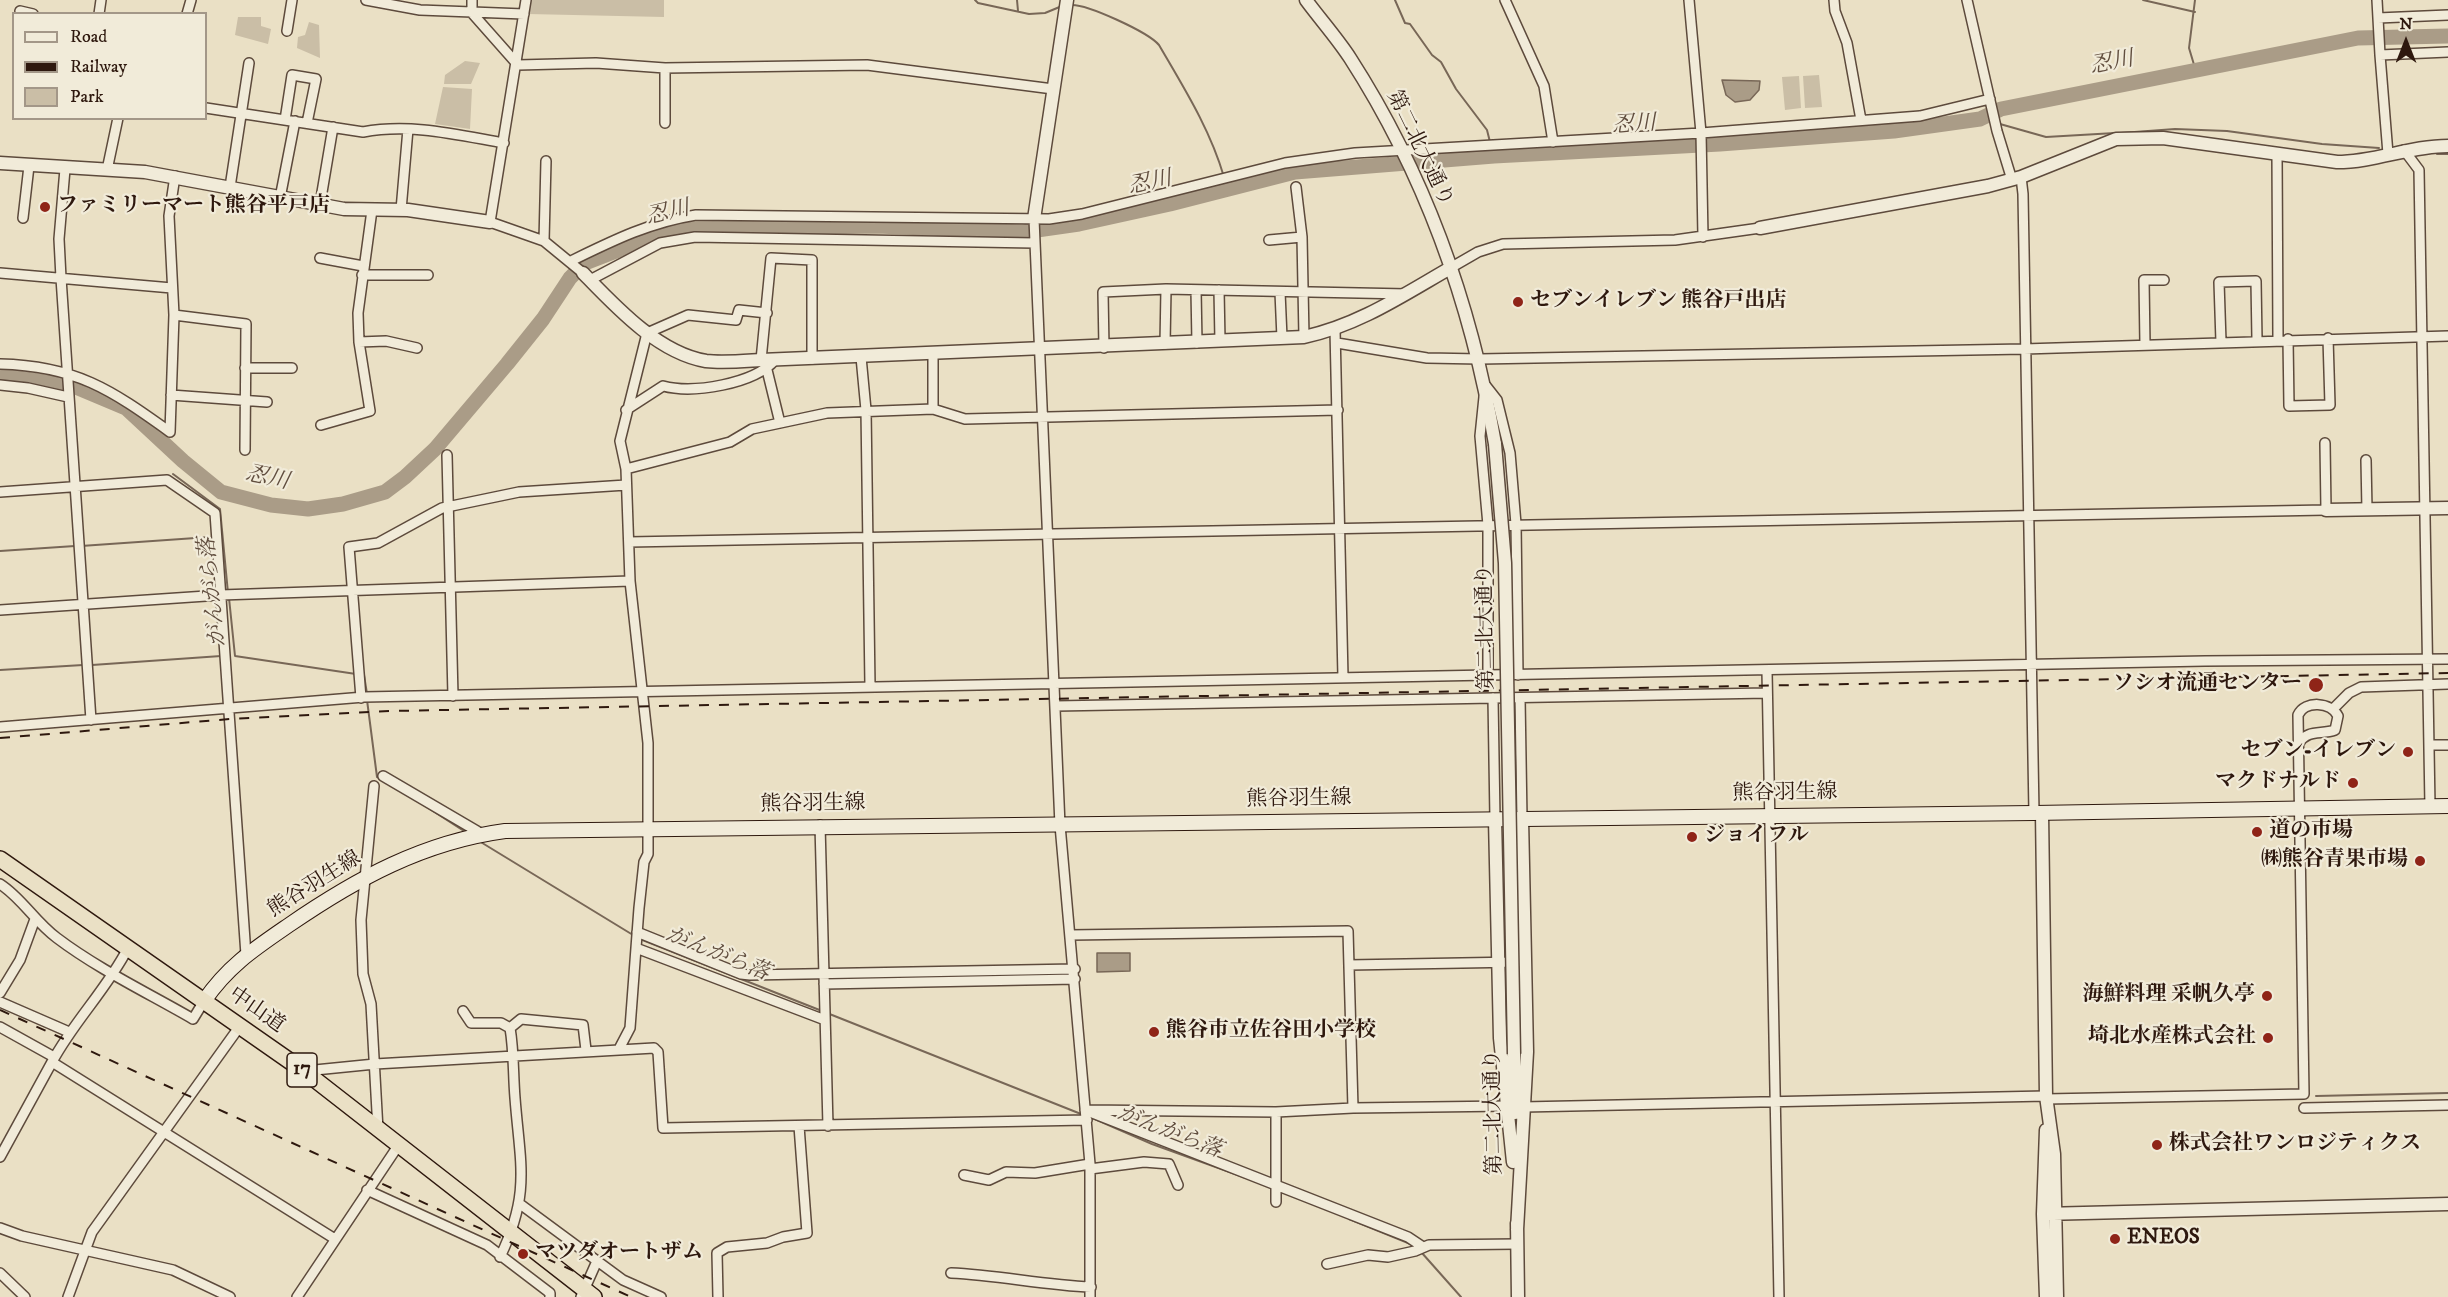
<!DOCTYPE html>
<meta charset="utf-8">
<style>
body{margin:0}
#map{position:relative;width:2448px;height:1297px;overflow:hidden;background:#eae0c5;font-family:"IM FELL DW Pica",serif}
canvas{display:block}
.legend{position:absolute;left:12px;top:12px;width:195px;height:108px;box-sizing:border-box;background:#f1ebd9;border:2px solid #a39788;margin:0;padding:8px 10px;list-style:none;font-size:18px;color:#2e180e}
.legend li{display:flex;align-items:center;gap:12px;height:30px}
.legend b{width:30px;border:2px solid #a39788}
.north{position:absolute;left:2376px;top:12px;width:60px;height:60px;-webkit-text-stroke:4px #f1ebd9;paint-order:stroke;rotate:0deg;font-size:16px;font-weight:700;line-height:24px;text-align:center;color:#2e180e}
.north::after{content:'';display:block;margin:auto;width:21px;height:27px;background:#2e180e;clip-path:polygon(50% 0,100% 100%,50% 72%,0 100%)}
</style>
<div id="map">
<canvas width="2448" height="1297"></canvas>
<ul class="legend">
<li><b style="height:8px;background:#f1ebd9"></b>Road</li>
<li><b style="height:8px;background:#2e180e"></b>Railway</li>
<li><b style="height:16px;background:#cabea6"></b>Park</li>
</ul>
<div class="north">N</div>
</div>
<script>
const g = document.querySelector('canvas').getContext('2d');
g.lineJoin = 'round';
function fill(path, color) {
  g.fillStyle = color;
  g.fill(path, 'evenodd');
}
function strokePath(path, color, width, dash) {
  g.strokeStyle = color;
  g.lineWidth = width;
  g.lineCap = dash ? 'butt' : 'round';
  g.setLineDash(dash || []);
  g.stroke(path);
}
function drawText(font, color, halo, rows, align = 'center') {
  g.font = font + ' "IM FELL DW Pica","Noto Serif JP",serif';
  g.lineWidth = 4.5;
  g.setLineDash([]);
  g.textBaseline = 'middle';
  g.strokeStyle = halo;
  g.fillStyle = color;
  for (const [text, x, y, turn = 0] of rows) {
    g.save();
    g.translate(x, y);
    g.rotate((+turn || 0) * Math.PI / 180);
    g.textAlign = isNaN(turn) ? turn : align;
    if (halo) g.strokeText(text, 0, 0);
    g.fillText(text, 0, 0);
    g.restore();
  }
}
fill(new Path2D(`
 M 530,0 L 664,0 L 664,17 L 528,14 Z
 M 238,17 L 261,17 L 261,26 L 271,29 L 268,44 L 235,35 Z
 M 309,22 L 319,25 L 320,58 L 297,48 L 298,37 L 305,35 Z
 M 465,61 L 480,63 L 471,84 L 444,84 L 445,75 Z
 M 1819,75 L 1822,107 L 1805,108 L 1803,76 Z
 M 1799,76 L 1801,108 L 1785,110 L 1782,77 Z
 M 443,87 L 472,89 L 470,129 L 435,124 Z`), '#cabea6');
const water = new Path2D(`
 M 1722,80 L 1760,81 L 1759,90 L 1750,100 L 1735,102 L 1726,95 Z
 M 1097,953 L 1130,953 L 1130,971 L 1097,972 Z`);
fill(water, '#aa9c87');
strokePath(water, '#786757', 1.5);
strokePath(new Path2D(`
 M 975,0 L 978,3 L 1029,14 L 1045,13 L 1062,6
 M 1017,0 L 1018,11
 M 1395,0 L 1405,23 L 1410,24 L 1432,55 L 1441,62 L 1456,89 L 1487,130 L 1490,142
 M 2143,0 L 2195,12
 M 1071,5 C 1087,4 1148,32 1159,45 C 1184,88 1210,129 1224,177
 M 2195,68 L 2189,48 L 2195,0
 M 1980,119 L 1991,122
 M 2000,124 L 2046,137 L 2115,133
 M 2121,133 L 2175,129 L 2227,131 L 2322,144 L 2379,148
 M 1491,147 L 1494,156
 M 2437,154 L 2448,154
 M 182,462 L 183,461
 M 173,474 L 220,509 L 228,593
 M 81,546 L 210,537
 M 0,551 L 75,546
 M 229,598 L 235,656 L 356,674
 M 92,665 L 221,656
 M 0,670 L 83,665
 M 362,675 L 364,675 L 367,694
 M 367,700 L 377,777 L 380,779
 M 419,802 L 467,833
 M 479,841 L 633,935
 M 640,939 L 822,1011
 M 827,1013 L 1081,1114
 M 2316,1096 L 2448,1093
 M 1090,1117 L 1152,1144 L 1246,1178
 M 1349,1219 L 1413,1245
 M 1422,1253 L 1461,1297`), '#786757', 2);
strokePath(new Path2D(`
 M 0,375 L 76,387 L 126,408 L 183,461 L 221,492 L 271,505 L 308,509 L 343,504 L 385,492 L 405,477 L 435,449 L 507,364 L 543,319 L 570,278 L 585,263 L 652,237 L 682,229 L 877,226 L 1023,232 L 1079,224 L 1170,204 L 1295,172 L 1494,156 L 1720,144 L 1894,131 L 1980,119 L 2001,109 L 2358,38 L 2448,36`), '#aa9c87', 15);
const minor = new Path2D(`
 M 366,0 L 420,10 L 524,14
 M 472,0 L 472,13 L 518,65 L 596,63 L 665,68 L 867,65 L 1053,89
 M 526,0 L 490,222 L 544,241 L 583,273
 M 1505,0 L 1544,86 L 1553,142
 M 1689,0 L 1701,133 L 1703,237
 M 1834,0 L 1835,11 L 1847,43 L 1861,120
 M 1967,0 L 1997,131 L 2012,180
 M 2377,0 L 2380,55
 M 20,11 L 33,14
 M 99,14 L 101,0
 M 187,14 L 191,0
 M 2378,18 L 2448,15
 M 287,31 L 292,0
 M 665,68 L 665,123
 M 206,108 L 363,132 C 411,123 458,135 504,143
 M 285,120 L 292,75 L 316,79 L 307,123
 M 2404,150 L 2419,170 L 2430,806
 M 2277,154 L 2278,339
 M 2388,154 L 2380,55 L 2448,52
 M 65,169 L 59,239 L 61,278 L 91,720
 M 107,170 L 118,118
 M 175,176 L 169,216 L 174,315 L 246,324 L 245,450
 M 2021,177 L 2023,194 L 2034,813
 M 230,187 L 249,63
 M 1296,187 L 1302,237 L 1304,337
 M 280,198 L 295,121
 M 320,204 L 333,127
 M 401,210 L 408,129
 M 23,218 L 29,166
 M 1034,219 L 1060,825 L 1090,1164 L 1090,1297
 M 1269,240 L 1302,237
 M 544,241 L 546,161
 M 320,258 L 363,266
 M 571,261 C 612,241 650,222 696,215 L 1049,219 L 1082,214 L 1285,163 L 1355,153 L 1701,133 L 1920,116 L 1990,99
 M 1452,267 L 1478,252 L 1503,244 L 1675,240 L 1760,228
 M 0,273 L 172,288
 M 362,275 L 428,275
 M 590,280 L 660,243 L 695,237 L 1034,243
 M 1196,290 L 1197,343
 M 1219,290 L 1220,341
 M 1280,292 L 1282,338
 M 1335,330 L 1343,677
 M 2288,339 L 2289,406 L 2330,405 L 2328,338
 M 359,342 L 386,341 L 417,348
 M 2221,342 L 2219,282 L 2256,281 L 2257,340
 M 1337,343 L 1427,358 L 1480,359 L 2024,349 L 2448,336
 M 1165,344 L 1166,289
 M 2145,345 L 2144,280 L 2164,280
 M 1104,348 L 1103,292 L 1166,289 L 1407,294
 M 933,354 L 933,409
 M 861,357 L 866,410 L 870,686
 M 761,360 L 771,258 L 812,260 L 812,359
 M 0,364 C 76,366 110,389 170,432
 M 245,368 L 292,368
 M 767,370 L 780,423
 M 0,385 L 28,388 L 68,397
 M 1486,386 L 1497,400 L 1510,453 L 1516,524 L 1518,675
 M 171,395 L 267,402
 M 1484,397 L 1480,436 L 1488,525 L 1488,676
 M 626,410 L 663,386 C 693,394 754,384 775,360
 M 321,425 L 370,411 L 359,342 L 358,313 L 372,210
 M 170,432 L 174,315
 M 447,455 L 453,696
 M 2366,460 L 2367,510
 M 626,469 L 730,442 L 752,429 L 827,413 L 933,409 L 965,419 L 1338,410
 M 0,492 L 167,480 L 215,513 L 246,955
 M 629,542 L 2326,510 L 2325,443
 M 0,610 L 221,595 L 630,581
 M 1767,671 L 1779,1297
 M 361,698 L 349,547 L 378,543 L 442,508 L 519,492 L 626,485
 M 1493,698 L 1495,819
 M 1520,698 L 1522,819
 M 1056,706 L 1767,693
 M 2334,708 L 2349,693 L 2361,687 L 2448,684
 M 0,727 L 364,697 L 2205,661 L 2448,659
 M 2429,745 L 2448,745
 M 383,776 L 482,834
 M 374,786 L 361,920 L 363,974 L 371,1004 L 378,1130
 M 820,825 L 828,1126
 M 0,884 C 22,898 35,922 57,938 C 98,969 148,993 193,1019 L 204,1001
 M 637,932 L 741,974 L 750,975 L 1075,969
 M 1071,935 L 1348,931 L 1353,1108
 M 128,948 C 107,989 74,1021 52,1062 L 335,1239
 M 636,948 L 825,1020
 M 1349,965 L 1518,962
 M 824,984 L 1075,979
 M 0,993 L 20,960 L 35,919
 M 0,1002 L 69,1032
 M 463,1011 L 471,1023 L 501,1023 L 510,1028 C 514,1051 513,1074 515,1098 C 520,1164 531,1193 500,1257
 M 0,1027 L 54,1057
 M 510,1028 L 521,1019 L 583,1025 L 586,1050
 M 619,1049 L 630,1028 L 639,908 L 644,862 L 648,854 L 648,743 L 630,581 L 626,469 L 620,441 L 647,333 L 688,315 L 736,320 L 739,310 L 767,313
 M 305,1071 L 375,1064 L 654,1048 L 658,1052 L 663,1128 L 1087,1120
 M 2046,1099 L 2304,1094 L 2298,715 C 2305,700 2331,702 2338,716 L 2335,730 C 2321,735 2308,729 2299,743
 M 1523,1107 L 2046,1096
 M 2304,1108 L 2448,1105
 M 1085,1110 L 1276,1112 L 1353,1108 L 1508,1106
 M 1090,1112 L 1408,1237 L 1423,1247
 M 0,1157 L 52,1062
 M 1090,1169 L 1144,1162 L 1169,1164 L 1178,1185
 M 964,1175 L 989,1180 L 1006,1172 L 1035,1173 L 1090,1164
 M 367,1190 L 487,1245 L 550,1293 L 550,1297
 M 1276,1202 L 1276,1112
 M 520,1204 L 623,1280 L 661,1297
 M 0,1228 L 22,1236 L 173,1270 L 230,1297
 M 1327,1264 L 1368,1255 L 1388,1257 L 1415,1251 L 1429,1245 L 1517,1244
 M 0,1273 L 25,1297
 M 951,1273 C 998,1275 1043,1285 1091,1287
 M 68,1297 L 92,1232 L 240,1026
 M 297,1297 L 398,1146
 M 581,1297 L 597,1261
 M 718,1297 L 717,1253 L 727,1247 L 767,1243 L 783,1237 L 807,1233 L 799,1126`);
const tertiary = new Path2D(`
 M 1306,0 C 1320,19 1337,38 1350,58 C 1426,176 1472,307 1495,444
 M 0,163 L 145,172 L 344,209 L 408,210 L 490,222
 M 1034,219 L 1067,0
 M 1760,228 L 1988,186 L 2021,177 L 2116,139 L 2163,138 L 2337,162 C 2375,162 2410,146 2448,146
 M 583,273 C 615,306 658,353 706,361 C 723,363 744,361 761,360 L 1304,337 C 1359,325 1403,295 1452,267
 M 2326,510 L 2448,508
 M 2042,813 L 2046,1096 L 2054,1154 L 2057,1297
 M 1495,819 L 1500,1038 L 1513,1162
 M 1514,1054 L 1515,1113
 M 2046,1130 L 2043,1214 L 2046,1297
 M 2043,1214 L 2448,1204
 M 1517,1223 L 1518,1297
 M 1517,1230 L 1527,1052 L 1522,819`);
const secondary = new Path2D(`
 M 204,1001 C 228,966 254,949 289,925 C 356,879 423,842 505,831 L 2034,813 L 2448,806`);
const trunk = new Path2D(`
 M 0,859 L 304,1071 L 594,1297`);
strokePath(minor, '#5d4a3c', 12);
strokePath(tertiary, '#5d4a3c', 15);
strokePath(secondary, '#2e180e', 16);
strokePath(trunk, '#2e180e', 18);
strokePath(minor, '#f1ebd9', 9);
strokePath(tertiary, '#f1ebd9', 12);
strokePath(secondary, '#f1ebd9', 14);
strokePath(trunk, '#eae0c5', 15);
strokePath(new Path2D(`
 M 0,738 L 230,719 L 390,711 L 2448,673
 M 0,1010 L 631,1297`), '#2e180e', 2, [10, 10]);
const tertiaryBridge = new Path2D(`
 M 1495,444 L 1505,563 L 1514,1054`);
strokePath(tertiaryBridge, '#5d4a3c', 15, []);
strokePath(tertiaryBridge, '#f1ebd9', 12);
for (const [x, y, r, color] of [
 [45,207,6,"#8f2418"],
 [1518,302,6,"#8f2418"],
 [2316,685,8,"#8f2418"],
 [2408,752,6,"#8f2418"],
 [2353,783,6,"#8f2418"],
 [2257,832,6,"#8f2418"],
 [1692,837,6,"#8f2418"],
 [2420,861,6,"#8f2418"],
 [2267,996,6,"#8f2418"],
 [1154,1032,6,"#8f2418"],
 [2268,1038,6,"#8f2418"],
 [2157,1145,6,"#8f2418"],
 [2115,1239,6,"#8f2418"],
 [523,1254,6,"#8f2418"]
]) {
  const dot = new Path2D();
  dot.arc(x, y, r, 0, 2 * Math.PI);
  g.fillStyle = color;
  g.fill(dot);
  strokePath(dot, '#f1ebd9', 2);
}
for (const [x, y, w] of [
 [302,1070,30]
]) {
  const box = new Path2D();
  box.roundRect(x - w / 2, y - 17, w, 34, 4.5);
  g.fillStyle = '#f1ebd9';
  g.fill(box);
  strokePath(box, '#2e180e', 1.5);
}
drawText('bold 20px', '#2e180e', null, [
 ["17",302,1070]
]);
drawText('21px', '#2e180e', '#f1ebd9', [
 ["第二北大通り",1419,149,64],
 ["第二北大通り",1487,627,-91],
 ["熊谷羽生線",1785,794,-1],
 ["熊谷羽生線",1299,800,-1],
 ["熊谷羽生線",813,805,-1],
 ["熊谷羽生線",315,885,-32],
 ["中山道",256,1011,35],
 ["第二北大通り",1495,1112,-91]
]);
drawText('bold 21px', '#2e180e', '#f1ebd9', [
 ["ファミリーマート熊谷平戸店",57,207],
 ["セブンイレブン 熊谷戸出店",1530,302],
 ["ソシオ流通センター",2302,685,"right"],
 ["セブン-イレブン",2396,752,"right"],
 ["マクドナルド",2341,783,"right"],
 ["道の市場",2269,832],
 ["ジョイフル",1704,837],
 ["㈱熊谷青果市場",2408,861,"right"],
 ["海鮮料理 采帆久亭",2255,996,"right"],
 ["熊谷市立佐谷田小学校",1166,1032],
 ["埼北水産株式会社",2256,1038,"right"],
 ["株式会社ワンロジティクス",2169,1145],
 ["ENEOS",2127,1239],
 ["マツダオートザム",535,1254]
], 'left');
drawText('italic 22px', '#604d3e', '#f1ebd9', [
 ["忍川",2112,64,-11],
 ["忍川",1634,126,-4],
 ["忍川",1150,184,-12],
 ["忍川",668,214,-13],
 ["忍川",267,479,12],
 ["がんがら落",214,592,-96],
 ["がんがら落",717,955,22],
 ["がんがら落",1169,1133,21]
]);
</script>
